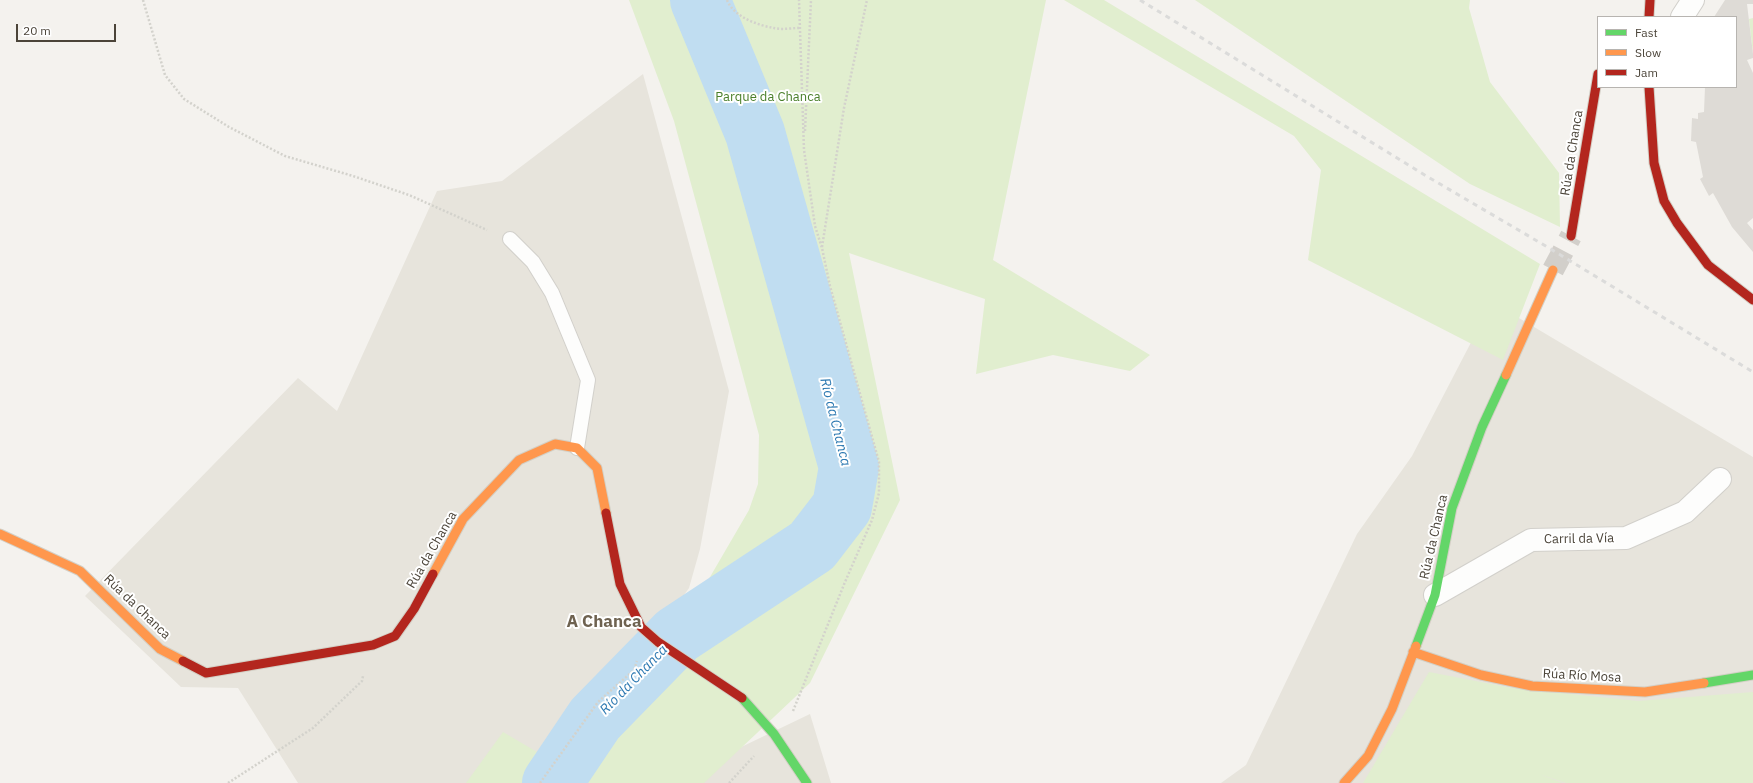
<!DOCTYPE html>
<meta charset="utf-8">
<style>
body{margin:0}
#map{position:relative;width:1753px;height:783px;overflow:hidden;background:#f4f2ee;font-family:"IBM Plex Sans",sans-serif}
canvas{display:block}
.legend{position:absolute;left:1597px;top:16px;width:140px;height:72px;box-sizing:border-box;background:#fff;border:1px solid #b7b4b0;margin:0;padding:5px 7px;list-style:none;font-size:12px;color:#4b4439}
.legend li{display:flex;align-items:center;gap:8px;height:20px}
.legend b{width:20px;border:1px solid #b7b4b0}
.scale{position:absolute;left:16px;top:24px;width:100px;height:18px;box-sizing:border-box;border:2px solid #4b4439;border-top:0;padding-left:5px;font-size:12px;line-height:14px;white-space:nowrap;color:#4b4439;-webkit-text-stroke:3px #fff;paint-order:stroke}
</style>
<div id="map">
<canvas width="1753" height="783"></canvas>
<ul class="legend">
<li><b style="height:5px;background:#63d668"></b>Fast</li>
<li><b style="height:5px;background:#ff974d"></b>Slow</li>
<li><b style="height:5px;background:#b3261e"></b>Jam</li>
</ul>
<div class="scale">20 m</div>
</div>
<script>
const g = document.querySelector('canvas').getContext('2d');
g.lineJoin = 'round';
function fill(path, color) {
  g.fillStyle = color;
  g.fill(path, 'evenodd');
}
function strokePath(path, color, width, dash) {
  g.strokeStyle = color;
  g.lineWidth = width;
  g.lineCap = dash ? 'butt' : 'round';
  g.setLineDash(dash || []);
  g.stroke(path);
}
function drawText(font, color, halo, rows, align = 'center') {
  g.font = font + ' "IBM Plex Sans",sans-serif';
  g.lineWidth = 4;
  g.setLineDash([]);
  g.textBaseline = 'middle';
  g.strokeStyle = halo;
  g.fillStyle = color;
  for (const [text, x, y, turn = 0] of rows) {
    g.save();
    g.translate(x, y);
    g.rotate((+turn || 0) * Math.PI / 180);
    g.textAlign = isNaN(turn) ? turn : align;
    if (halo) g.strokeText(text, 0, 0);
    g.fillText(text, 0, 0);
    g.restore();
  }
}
fill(new Path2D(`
 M 643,74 L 729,391 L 700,549 L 689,588 L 549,783 L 298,783 L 238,688 L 181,687 L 85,596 L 298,378 L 337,411 L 437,191 L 502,181 Z
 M 1492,302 L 1753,457 L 1753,783 L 1221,783 L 1246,765 L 1357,534 L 1412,456 Z
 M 810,714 L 831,783 L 695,783 L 735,750 Z`), '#e7e4dc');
fill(new Path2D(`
 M 629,0 L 1046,0 L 993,260 L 1150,355 L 1130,371 L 1053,355 L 976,374 L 985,299 L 849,253 L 900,500 L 810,683 L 704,783 L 466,783 L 503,732 L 549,759 L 665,628 L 679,619 L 710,577 L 749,510 L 758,484 L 759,435 L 674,121 Z
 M 1064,0 L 1104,0 L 1540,264 L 1503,360 L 1308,260 L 1321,170 L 1294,136 Z
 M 1195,0 L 1470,0 L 1469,8 L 1490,82 L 1559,173 L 1560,227 L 1470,184 Z
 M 1753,18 L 1753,54 L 1749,19 Z
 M 1429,672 L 1512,688 L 1638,701 L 1753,692 L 1753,783 L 1566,783 L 1539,774 L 1563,783 L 1363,783 Z`), '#e1eecf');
strokePath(new Path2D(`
 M 552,783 L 595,719 L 677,635 L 812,546 L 842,507 L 849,467 L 755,133 L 700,0`), '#c0ddf1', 60);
fill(new Path2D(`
 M 1725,0 L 1753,0 L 1753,4 L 1747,4 L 1753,54 L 1753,58 L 1747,60 L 1753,73 L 1753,218 L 1747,223 L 1753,230 L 1753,252 L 1732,227 L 1713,193 L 1709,196 L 1700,179 L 1703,177 L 1696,142 L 1691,141 L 1692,118 L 1698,119 L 1698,113 L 1704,112 L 1705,87 L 1736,87 L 1736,17 L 1714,17 Z`), '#dedbd6');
strokePath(new Path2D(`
 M 1553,270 L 1571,236`), '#d2cfca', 22, [22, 11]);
const lane = new Path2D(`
 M 510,239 L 533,262 L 552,293 L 588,380 L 577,448`);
const street = new Path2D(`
 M 1682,17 L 1693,0
 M 1435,595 L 1531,540 L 1626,538 L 1685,512 L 1720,479`);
const fast = new Path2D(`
 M 1416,646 L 1435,595 L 1452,508 L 1482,427 L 1506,375
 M 1704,683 L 1753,675
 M 742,698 L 774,734 L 807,783`);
const slow = new Path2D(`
 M 1506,375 L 1553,270
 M 0,534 L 80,571 L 160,649 L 183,661
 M 433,574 L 463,519 L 519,460 L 555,444 L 577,448 L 597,468 L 606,513
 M 1413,652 L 1481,675 L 1532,686 L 1645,692 L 1704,683
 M 1344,783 L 1368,756 L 1392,709 L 1416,646`);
const jam = new Path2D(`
 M 1649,17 L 1650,0
 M 1649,87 L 1654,163 L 1664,201 L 1677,223 L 1708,265 L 1753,300
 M 1571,236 L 1598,74
 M 606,513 L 620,584 L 641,627 L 658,642 L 742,698
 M 183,661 L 206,673 L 373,645 L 395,636 L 414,609 L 433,574`);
strokePath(lane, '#d2d0cb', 16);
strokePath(street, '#d2d0cb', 24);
strokePath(fast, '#d3cfc5', 11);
strokePath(slow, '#d3cfc5', 11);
strokePath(jam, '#d3cfc5', 11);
strokePath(new Path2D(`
 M 143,0 L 165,75 L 184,99 L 229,127 L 285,156 L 353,176 L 409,195 L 487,230
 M 727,0 C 734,17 757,25 774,28 C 782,30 791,28 799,28
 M 805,131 L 811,0
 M 822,247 L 844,108 L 867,0
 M 793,711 L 845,582 L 872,520 L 879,493 L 879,462 L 830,286 L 822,248 L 815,226 L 804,150 L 799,0
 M 228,783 L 313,728 L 362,681 L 363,676
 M 540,783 L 598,702 L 634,670 L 637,661
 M 729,783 L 754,756`), '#d3d2cc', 2.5, [2, 2]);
strokePath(lane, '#fdfdfc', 14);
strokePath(street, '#fdfdfc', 22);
strokePath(fast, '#63d668', 9);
strokePath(slow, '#ff974d', 9);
strokePath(jam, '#b3261e', 9);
strokePath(new Path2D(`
 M 1140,0 L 1428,177 L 1544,245 L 1753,372`), '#dbdbda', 3, [5, 5]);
drawText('13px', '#4a7f2a', '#fff', [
 ["Parque da Chanca",768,97]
]);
drawText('13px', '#4b4439', '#fff', [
 ["Rúa da Chanca",1572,153,-81],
 ["Rúa da Chanca",1434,537,-77],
 ["Carril da Vía",1579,539,-1],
 ["Rúa da Chanca",432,550,-60],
 ["Rúa da Chanca",137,607,44],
 ["Rúa Río Mosa",1582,676,3]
]);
drawText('italic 14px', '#2e7ab2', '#fff', [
 ["Río da Chanca",835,422,76],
 ["Río da Chanca",634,680,-46]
]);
drawText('bold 17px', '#6e6250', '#fff', [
 ["A Chanca",604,622]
]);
</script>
